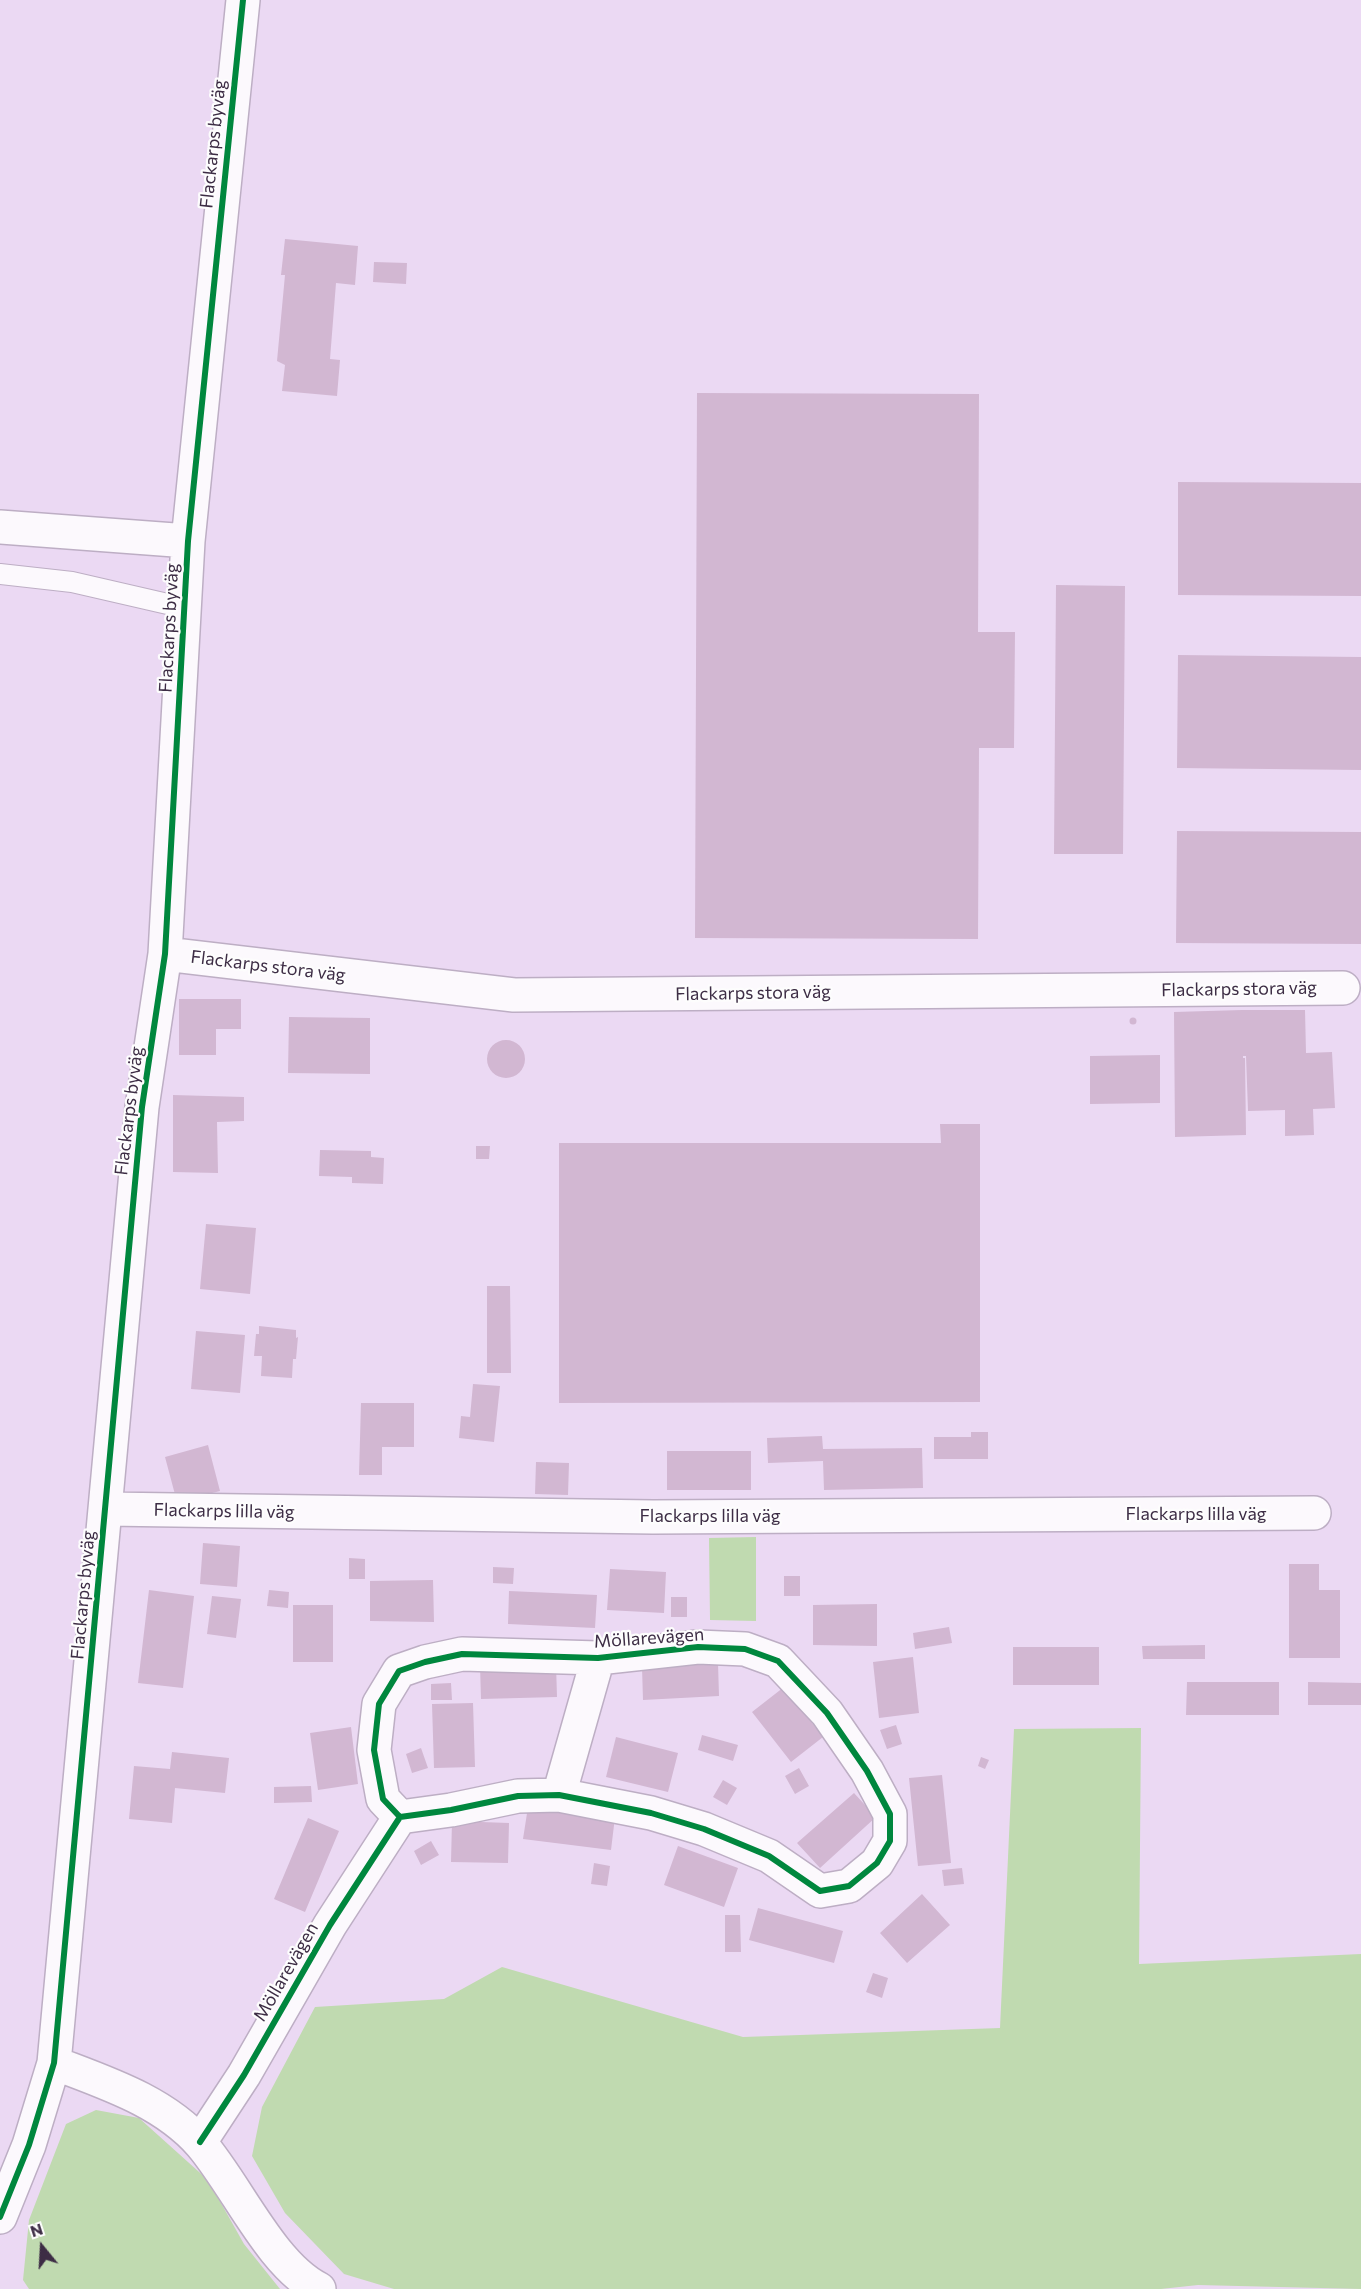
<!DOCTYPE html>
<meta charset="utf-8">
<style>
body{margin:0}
#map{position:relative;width:1361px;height:2289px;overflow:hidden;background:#ebd9f3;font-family:Commissioner,sans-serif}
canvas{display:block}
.north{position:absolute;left:12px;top:2217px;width:60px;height:60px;-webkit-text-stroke:4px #fdfdfd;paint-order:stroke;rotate:342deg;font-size:16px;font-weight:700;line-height:24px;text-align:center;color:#3d2d45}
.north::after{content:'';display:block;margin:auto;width:21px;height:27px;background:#3d2d45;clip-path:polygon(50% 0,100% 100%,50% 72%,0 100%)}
</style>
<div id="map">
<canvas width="1361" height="2289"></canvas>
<div class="north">N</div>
</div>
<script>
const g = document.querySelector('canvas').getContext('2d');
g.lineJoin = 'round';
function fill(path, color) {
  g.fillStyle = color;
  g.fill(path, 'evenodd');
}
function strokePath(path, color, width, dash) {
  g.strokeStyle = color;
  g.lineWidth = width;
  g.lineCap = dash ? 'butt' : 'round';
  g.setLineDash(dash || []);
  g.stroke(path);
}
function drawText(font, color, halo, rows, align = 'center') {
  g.font = font + ' Commissioner,sans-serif';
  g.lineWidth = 4.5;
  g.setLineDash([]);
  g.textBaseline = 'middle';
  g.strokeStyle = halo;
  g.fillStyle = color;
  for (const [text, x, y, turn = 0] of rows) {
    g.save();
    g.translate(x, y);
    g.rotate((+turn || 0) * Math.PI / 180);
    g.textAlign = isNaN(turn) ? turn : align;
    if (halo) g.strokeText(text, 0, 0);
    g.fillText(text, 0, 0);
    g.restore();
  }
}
fill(new Path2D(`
 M 756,1537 L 756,1621 L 710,1620 L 709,1538 Z
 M 1141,1728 L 1139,1964 L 1361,1954 L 1361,2289 L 1198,2285 L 1161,2289 L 394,2289 L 344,2274 L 285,2213 L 252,2156 L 262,2107 L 315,2007 L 444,1999 L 502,1967 L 743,2037 L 1000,2028 L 1014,1729 Z
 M 96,2110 L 139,2118 L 208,2180 L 244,2244 L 280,2289 L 29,2289 L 23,2280 L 29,2220 L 66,2124 Z`), '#c0dab0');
fill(new Path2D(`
 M 285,239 L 358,246 L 355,285 L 336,283 L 330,359 L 340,360 L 337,396 L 282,391 L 285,365 L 277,361 L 285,275 L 281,275 Z
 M 374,262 L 407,263 L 406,284 L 373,282 Z
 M 697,393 L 979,394 L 978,632 L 1015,632 L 1014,748 L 979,748 L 978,939 L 695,938 Z
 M 1178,482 L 1361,483 L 1361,596 L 1178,595 Z
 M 1056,585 L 1125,586 L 1123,854 L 1054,854 Z
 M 1178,655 L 1361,657 L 1361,770 L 1177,768 Z
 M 1177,831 L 1361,832 L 1361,944 L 1176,943 Z
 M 179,999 L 241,999 L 241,1029 L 216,1029 L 216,1055 L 179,1055 Z
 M 1242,1010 L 1305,1010 L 1306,1053 L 1332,1052 L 1335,1108 L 1313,1109 L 1314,1135 L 1285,1136 L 1285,1110 L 1248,1111 L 1246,1056 L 1243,1056 L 1243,1058 L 1245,1058 L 1246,1135 L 1175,1137 L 1174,1012 Z
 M 289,1017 L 370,1018 L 370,1074 L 288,1073 Z
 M1129.5 1021a3.5 3.5 0 1 1 7 0a3.5 3.5 0 1 1-7 0Z
 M487 1059a19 19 0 1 1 38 0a19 19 0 1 1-38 0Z
 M 1160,1055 L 1160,1103 L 1090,1104 L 1090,1056 Z
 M 173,1095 L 244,1097 L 244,1121 L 217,1122 L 218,1173 L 173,1172 Z
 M 940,1124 L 980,1124 L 980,1402 L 559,1403 L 559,1143 L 941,1143 Z
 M 476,1146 L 490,1146 L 489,1159 L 476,1159 Z
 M 320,1150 L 371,1151 L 371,1157 L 384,1158 L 383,1184 L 352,1183 L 352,1177 L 319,1176 Z
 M 206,1224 L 256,1228 L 250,1294 L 200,1289 Z
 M 487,1286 L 510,1286 L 511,1373 L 487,1373 Z
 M 259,1326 L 296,1330 L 296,1338 L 298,1337 L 296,1359 L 293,1359 L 292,1378 L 261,1376 L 262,1356 L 254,1356 L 256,1334 L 259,1334 Z
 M 196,1331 L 245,1335 L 240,1393 L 191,1389 Z
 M 473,1384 L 500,1386 L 494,1442 L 459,1438 L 461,1416 L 470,1417 Z
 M 361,1403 L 414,1403 L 414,1447 L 382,1447 L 382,1475 L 359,1475 Z
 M 971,1432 L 988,1432 L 988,1459 L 934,1459 L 934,1437 L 971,1437 Z
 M 822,1436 L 823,1449 L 922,1448 L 923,1488 L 824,1490 L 823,1461 L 768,1463 L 767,1438 Z
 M 208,1445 L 220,1491 L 177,1502 L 165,1457 Z
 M 667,1451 L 751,1451 L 751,1490 L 667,1490 Z
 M 536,1462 L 569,1463 L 568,1495 L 535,1494 Z
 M 203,1543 L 240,1546 L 237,1587 L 200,1584 Z
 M 349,1558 L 365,1559 L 365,1579 L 349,1579 Z
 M 1289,1564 L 1319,1564 L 1319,1590 L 1340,1590 L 1340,1658 L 1289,1658 Z
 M 493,1567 L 514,1568 L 513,1584 L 493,1583 Z
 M 610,1569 L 666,1572 L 664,1613 L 607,1610 Z
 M 784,1576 L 800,1576 L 800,1596 L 784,1596 Z
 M 433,1580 L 434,1622 L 370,1621 L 370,1581 Z
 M 149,1590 L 194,1596 L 183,1688 L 138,1683 Z
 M 269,1590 L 289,1592 L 288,1608 L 267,1606 Z
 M 509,1591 L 597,1595 L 595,1628 L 508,1624 Z
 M 212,1596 L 241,1599 L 236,1638 L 207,1634 Z
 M 671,1597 L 687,1597 L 687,1617 L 671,1617 Z
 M 877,1604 L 877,1646 L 813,1645 L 813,1605 Z
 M 293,1605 L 333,1605 L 333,1662 L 293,1662 Z
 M 949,1627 L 952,1643 L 915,1649 L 913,1633 Z
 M 1205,1645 L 1205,1659 L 1143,1659 L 1142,1646 Z
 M 1013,1647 L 1099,1647 L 1099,1685 L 1013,1685 Z
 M 913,1657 L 919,1713 L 879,1718 L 873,1662 Z
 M 718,1663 L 719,1696 L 643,1700 L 642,1667 Z
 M 556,1664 L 557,1697 L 481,1699 L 480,1665 Z
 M 1187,1682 L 1279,1682 L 1279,1715 L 1186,1715 Z
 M 1308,1682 L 1361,1683 L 1361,1705 L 1308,1705 Z
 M 451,1683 L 452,1700 L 431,1700 L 431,1684 Z
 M 784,1687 L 823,1737 L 791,1762 L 752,1712 Z
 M 473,1703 L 475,1767 L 434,1768 L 432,1704 Z
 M 896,1725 L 902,1744 L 887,1749 L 880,1730 Z
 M 351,1727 L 358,1784 L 318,1790 L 310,1733 Z
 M 702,1735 L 738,1745 L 733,1761 L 698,1750 Z
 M 616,1737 L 678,1753 L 668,1792 L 606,1777 Z
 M 421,1748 L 428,1768 L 412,1773 L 406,1754 Z
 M 172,1752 L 229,1758 L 225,1793 L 175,1788 L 172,1823 L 129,1819 L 134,1766 L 170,1769 Z
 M 981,1757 L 989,1760 L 985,1769 L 978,1766 Z
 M 799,1768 L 809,1786 L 795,1794 L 785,1776 Z
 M 942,1775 L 951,1863 L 918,1866 L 909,1778 Z
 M 723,1780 L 737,1788 L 727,1805 L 713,1797 Z
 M 311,1786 L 312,1802 L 274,1803 L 274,1787 Z
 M 854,1793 L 876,1817 L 820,1868 L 797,1843 Z
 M 528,1807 L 615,1817 L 611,1850 L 523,1839 Z
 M 308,1818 L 339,1831 L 305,1912 L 274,1899 Z
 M 452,1821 L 509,1823 L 508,1863 L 451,1862 Z
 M 431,1841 L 439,1855 L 421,1865 L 414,1851 Z
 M 678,1846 L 738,1868 L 724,1907 L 664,1885 Z
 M 594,1863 L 610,1866 L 607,1886 L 591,1884 Z
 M 962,1868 L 964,1884 L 944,1886 L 942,1870 Z
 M 922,1894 L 950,1925 L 907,1963 L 880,1933 Z
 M 758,1908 L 843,1931 L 834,1963 L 749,1940 Z
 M 725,1915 L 740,1915 L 741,1952 L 725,1952 Z
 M 873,1973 L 888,1978 L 882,1998 L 866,1992 Z`), '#d2b7d2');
const lane = new Path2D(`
 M 0,574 L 72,582 L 185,608`);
const street = new Path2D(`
 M 0,527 L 188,541
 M 165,954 L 514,995 L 1343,988
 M 107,1509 L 653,1517 L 1314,1513
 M 559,1795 L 598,1658
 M 54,2063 C 106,2083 163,2101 201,2144 C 237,2186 271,2265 319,2289
 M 200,2142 L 244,2075 L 330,1925 L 400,1817 L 451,1810 L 518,1796 L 559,1795 L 651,1813 L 704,1829 L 769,1856 L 820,1891 L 849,1886 L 877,1863 L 890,1841 L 890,1814 L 867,1771 L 827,1713 L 778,1661 L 745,1649 L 698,1647 L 598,1658 L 462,1654 L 425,1662 L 399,1671 L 379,1704 L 374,1750 L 383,1799 L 400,1817
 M 0,2217 L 29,2145 L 54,2063 L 142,1107 L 165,954 L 188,541 L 243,0`);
strokePath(lane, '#bdaec4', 22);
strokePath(street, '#bdaec4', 36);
strokePath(lane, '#fcf9fd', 20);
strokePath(street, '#fcf9fd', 33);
strokePath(new Path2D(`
 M 200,2142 L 244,2075 L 330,1925 L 400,1817 L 451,1810 L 518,1796 L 559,1795 L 651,1813 L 704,1829 L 769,1856 L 820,1891 L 849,1886 L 877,1863 L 890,1841 L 890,1814 L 867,1771 L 827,1713 L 778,1661 L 745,1649 L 698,1647 L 598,1658 L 462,1654 L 425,1662 L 399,1671 L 379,1704 L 374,1750 L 383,1799 L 400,1817
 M 0,2217 L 29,2145 L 54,2063 L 142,1107 L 165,954 L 188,541 L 243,0`), '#00873e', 6);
drawText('18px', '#3d2d45', '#fdfdfd', [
 ["Flackarps byväg",213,144,-84],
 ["Flackarps byväg",169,628,-87],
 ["Flackarps stora väg",268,966,7],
 ["Flackarps stora väg",1239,989,-1],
 ["Flackarps stora väg",753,993,-1],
 ["Flackarps byväg",129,1111,-83],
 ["Flackarps lilla väg",224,1511,1],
 ["Flackarps lilla väg",1196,1514],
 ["Flackarps lilla väg",710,1516],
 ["Flackarps byväg",83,1595,-85],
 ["Möllarevägen",649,1638,-4],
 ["Möllarevägen",286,1972,-60]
]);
</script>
